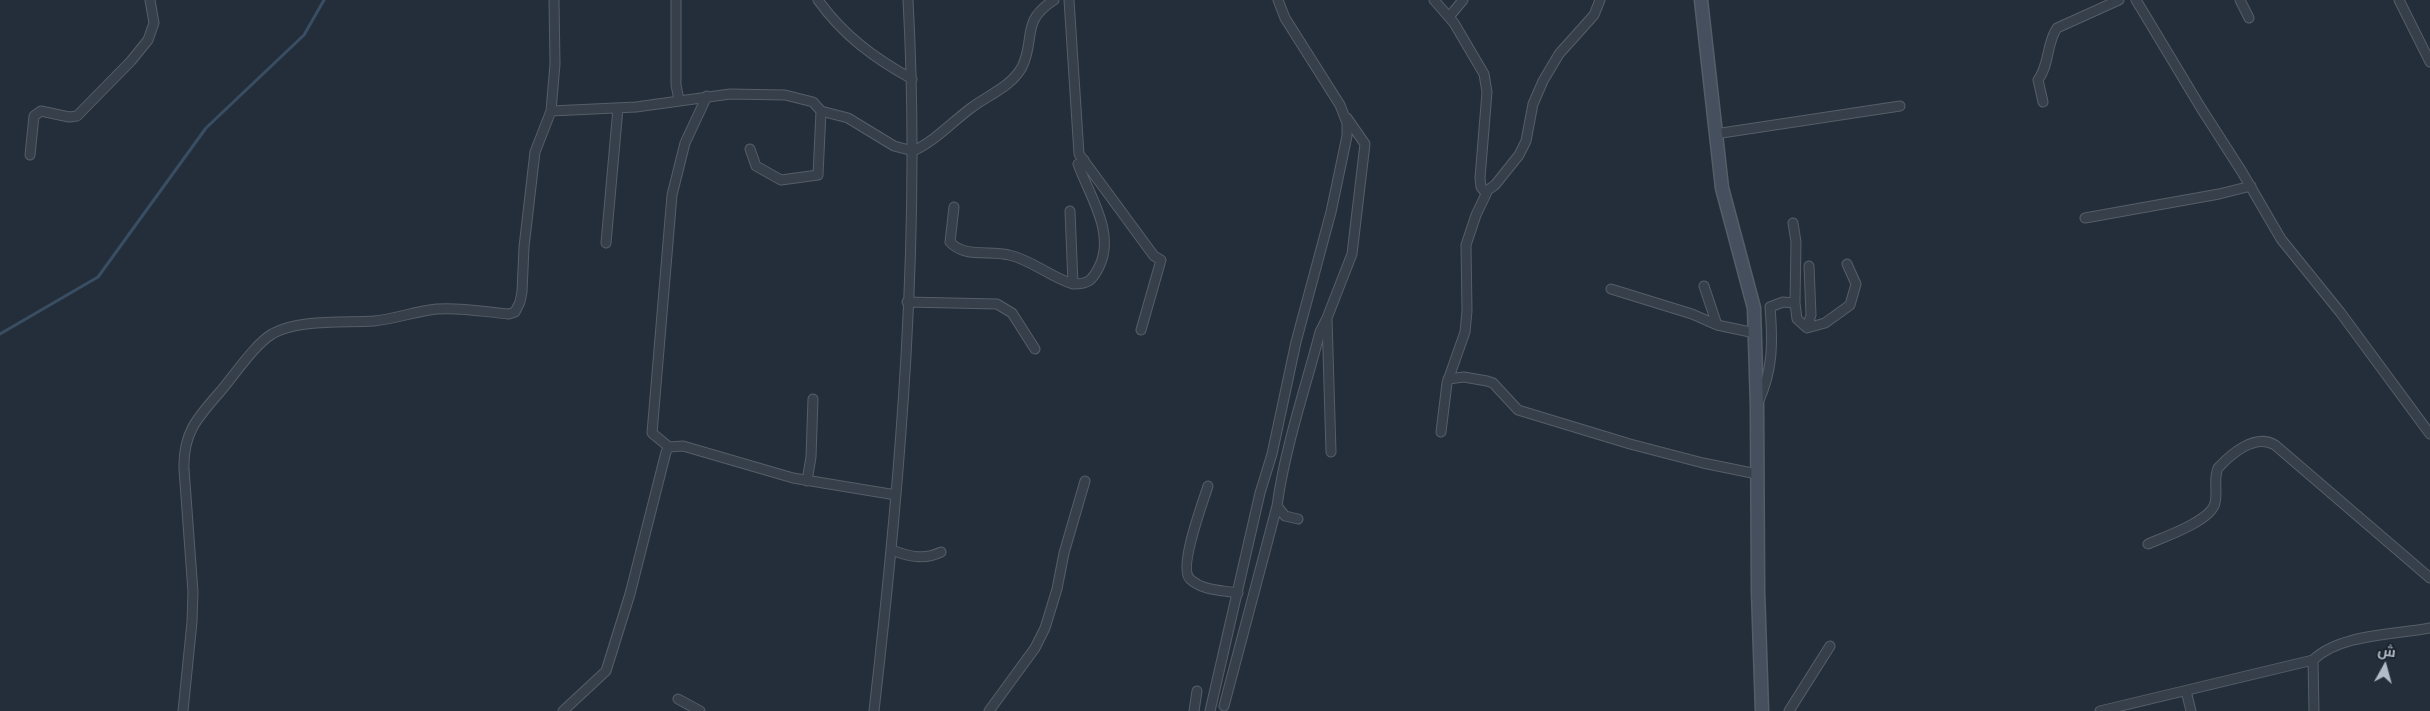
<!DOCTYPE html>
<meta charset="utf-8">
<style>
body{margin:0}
#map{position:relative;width:2430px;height:711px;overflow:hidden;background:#242e3a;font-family:Inter,Cairo,sans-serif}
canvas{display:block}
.north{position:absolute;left:2360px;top:641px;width:50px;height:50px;-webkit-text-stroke:4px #1c252f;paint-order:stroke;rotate:7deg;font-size:14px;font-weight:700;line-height:20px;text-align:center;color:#b2bbc6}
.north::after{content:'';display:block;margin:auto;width:18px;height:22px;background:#b2bbc6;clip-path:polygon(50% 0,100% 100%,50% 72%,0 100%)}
</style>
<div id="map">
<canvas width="2430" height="711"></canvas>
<div class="north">ش</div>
</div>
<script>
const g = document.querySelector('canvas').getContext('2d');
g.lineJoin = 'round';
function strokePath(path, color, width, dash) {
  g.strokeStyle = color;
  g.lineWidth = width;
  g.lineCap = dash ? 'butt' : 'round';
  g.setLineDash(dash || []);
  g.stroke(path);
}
strokePath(new Path2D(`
 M 0,334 L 98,277 L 206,128 L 304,35 L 324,0`), '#394d63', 3);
const street = new Path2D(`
 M 676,0 L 676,85 L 679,100
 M 818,0 C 843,35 874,58 912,79
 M 1069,0 L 1079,154 L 1154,256 L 1161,260 L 1141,330
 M 1434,0 L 1454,23 L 1484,74 L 1487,92 L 1480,178 L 1481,187 L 1485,192 L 1495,185 L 1519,155 L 1526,141 L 1533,104 L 1543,81 L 1559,54 L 1594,15 L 1600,0
 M 2136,0 L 2201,108 L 2242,172 L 2281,239 L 2340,312 L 2430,434
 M 2240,0 L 2249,18
 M 2399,0 L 2430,62
 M 1449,17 L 1463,0
 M 2043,102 L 2038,80 C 2050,64 2046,44 2057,28 L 2119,0
 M 551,111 L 636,107 L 730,94 L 785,95 L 813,102 L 821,111 L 848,118 L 894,146 L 913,151 C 935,141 952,122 971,108 C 988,95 1011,87 1022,67 C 1036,38 1020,22 1054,0
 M 1715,134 L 1900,106
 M 750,149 L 756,166 L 781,180 L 818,175 L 821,111
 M 30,155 L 34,116 L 41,111 L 69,117 L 77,116 L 131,61 L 148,40 L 154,23 L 150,0
 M 954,207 L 950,242 C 964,258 989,250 1009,255 C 1032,260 1050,277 1073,284
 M 1070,211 L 1073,284 C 1088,284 1092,281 1099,267 C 1116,233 1089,195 1078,164 L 1084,160
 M 2085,218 L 2219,194 L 2251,186
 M 606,243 L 618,108
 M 1704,286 L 1717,325 L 1755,333
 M 1611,289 L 1692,314 L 1717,325
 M 907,302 L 997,304 L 1012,313 L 1035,349
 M 1795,303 L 1797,319 L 1807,328 L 1811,315 L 1809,266
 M 1807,328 L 1825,323 L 1850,305 L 1856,284 L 1847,264
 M 1448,379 L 1464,377 L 1487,381 L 1493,383 L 1518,410 L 1630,444 L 1703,463 L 1757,474
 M 1758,403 C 1773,370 1773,343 1770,307 L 1783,302 L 1795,303 L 1796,242 L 1793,223
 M 1441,432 L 1447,383 L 1465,332 L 1467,311 L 1466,245 L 1476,215 L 1487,192
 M 669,447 L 652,433 L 672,195 L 685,143 L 707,96
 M 1331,452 L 1327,318 L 1352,254 L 1365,144 L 1347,118
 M 807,481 L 811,457 L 813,399
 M 1208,486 C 1203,502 1178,568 1190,579 C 1203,591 1221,590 1238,593
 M 1298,519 L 1285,516 L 1277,506 C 1285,447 1305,390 1320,332 L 1326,320
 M 2148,544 C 2164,537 2211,521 2215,503 C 2218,491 2213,480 2218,468 C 2231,454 2255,433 2275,445 L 2430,578
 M 892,550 C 909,557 925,560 941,552
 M 2186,691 L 2191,711
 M 678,699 L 700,711
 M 1224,706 L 1277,506
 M 183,711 L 192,622 L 193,592 L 184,469 C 183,434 196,419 219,393 C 234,376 253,346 272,334 C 298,319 344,323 374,321 C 395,319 416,311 437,309 C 461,307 485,312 509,314 L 515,312 L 520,302 L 522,292 L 524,247 L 535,152 L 551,111 L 555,64 L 554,0
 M 563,711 L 606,671 L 630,594 L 666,452 L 669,447 L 683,446 L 793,478 L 896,495
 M 874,711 C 901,476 921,236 908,0
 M 989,711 L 1035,648 L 1045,628 L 1057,589 L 1064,553 L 1085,481
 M 1194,711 L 1197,691
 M 1210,711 L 1260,493 L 1272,454 L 1296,342 L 1331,212 L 1347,136 L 1347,123 L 1340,105 L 1285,18 L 1278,0
 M 1789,711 L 1830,646
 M 2100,711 L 2313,660
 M 2314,711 L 2313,660 C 2340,634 2393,635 2430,628`);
const secondary = new Path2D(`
 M 1701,0 L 1722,188 L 1754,308 L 1757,406 L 1758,591 L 1762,711`);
strokePath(street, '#555e68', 11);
strokePath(secondary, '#555e68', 15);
strokePath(street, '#37404a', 9);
strokePath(secondary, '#454f5d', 12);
</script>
